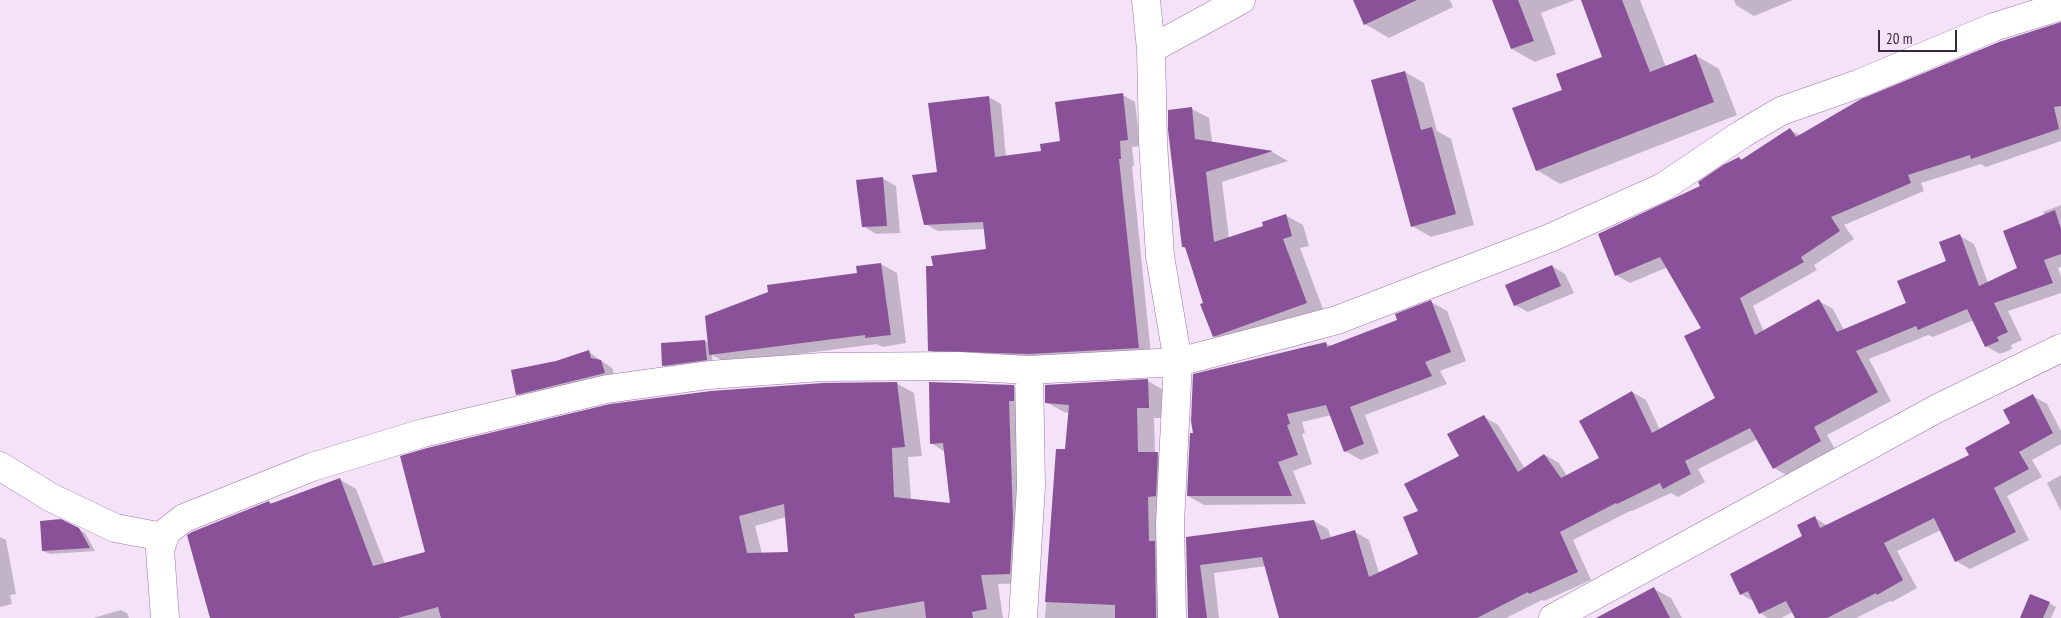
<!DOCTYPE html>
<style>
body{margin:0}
#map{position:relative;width:2061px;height:618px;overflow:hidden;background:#f3e2f8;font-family:"PT Sans Narrow",sans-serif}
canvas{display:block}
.scale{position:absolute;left:1878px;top:30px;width:79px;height:22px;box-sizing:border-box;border:2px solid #38283d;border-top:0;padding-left:6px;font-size:15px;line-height:18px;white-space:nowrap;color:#38283d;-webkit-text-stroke:4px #f3e2f8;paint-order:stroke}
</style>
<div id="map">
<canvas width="2061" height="618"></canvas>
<div class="scale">20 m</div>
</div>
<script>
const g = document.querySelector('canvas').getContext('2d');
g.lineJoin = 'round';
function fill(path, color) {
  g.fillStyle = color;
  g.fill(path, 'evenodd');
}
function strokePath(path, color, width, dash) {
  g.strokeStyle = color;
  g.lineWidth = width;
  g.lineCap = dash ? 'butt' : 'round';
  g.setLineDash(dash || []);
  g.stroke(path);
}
fill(new Path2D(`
 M 1354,0 L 1450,0 L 1453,7 L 1389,38 L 1365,24 Z
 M 1493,0 L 1575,0 L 1541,13 L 1556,54 L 1535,62 L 1512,49 Z
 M 1582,0 L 1640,0 L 1666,67 L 1695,55 L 1719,69 L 1737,115 L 1560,184 L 1537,170 L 1563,90 L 1604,57 Z
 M 1734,0 L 1793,0 L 1754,16 L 1736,5 Z
 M 2061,24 L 2061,141 L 1986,167 L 1981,164 L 1921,183 L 1924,191 L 1844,225 L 1854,239 L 1814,265 L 1817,270 L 1753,306 L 1764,332 L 1819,301 L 1833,309 L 1844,330 L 1908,304 L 1947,262 L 1960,236 L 1974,244 L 1988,283 L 2018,268 L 2045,216 L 2043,212 L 2061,205 L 2061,267 L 2058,268 L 2061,277 L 2061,293 L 2008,311 L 2022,340 L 2011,345 L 2012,349 L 2000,354 L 1986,346 L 1974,320 L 1933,337 L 1928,335 L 1869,359 L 1891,401 L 1827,435 L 1835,449 L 1788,476 L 1774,468 L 1758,439 L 1698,469 L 1705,482 L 1678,497 L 1671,493 L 1632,511 L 1630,511 L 1573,540 L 1591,580 L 1544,601 L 1542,600 L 1506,618 L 1281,618 L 1266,566 L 1214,573 L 1219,618 L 1189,618 L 1187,538 L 1314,521 L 1328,529 L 1331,538 L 1355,532 L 1369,540 L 1379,573 L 1420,554 L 1420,512 L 1460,457 L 1484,417 L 1498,425 L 1525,469 L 1545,455 L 1559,463 L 1567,476 L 1600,458 L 1632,392 L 1646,400 L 1660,430 L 1716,399 L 1703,328 L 1668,267 L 1630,283 L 1616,275 L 1702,186 L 1739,158 L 1743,160 L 1790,130 L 1800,135 Z
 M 1405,72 L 1424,83 L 1437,131 L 1451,139 L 1474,225 L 1431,237 L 1412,226 Z
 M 1123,95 L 1135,102 L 1140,146 L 1132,147 L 1134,166 L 1132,166 L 1151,355 L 942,357 L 929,350 L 935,267 L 987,250 L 985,229 L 938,231 L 925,224 L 938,174 L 989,97 L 1001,104 L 1006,157 L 1042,152 L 1062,142 Z
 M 1192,109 L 1209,118 L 1212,142 L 1272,152 L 1288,161 L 1222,182 L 1229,238 L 1264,227 L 1285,215 L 1303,225 L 1309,246 L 1300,248 L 1324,312 L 1231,346 L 1214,336 L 1186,249 L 1183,247 Z
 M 882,178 L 896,186 L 900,233 L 876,234 L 863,226 Z
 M 881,264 L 897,273 L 906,343 L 882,347 L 877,344 L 727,363 L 712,355 L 713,363 L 669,369 L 663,365 L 705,341 L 710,344 Z
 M 1552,266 L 1565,274 L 1574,293 L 1528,312 L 1515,305 Z
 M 1431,302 L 1447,311 L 1466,361 L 1440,371 L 1447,384 L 1365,415 L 1379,453 L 1361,460 L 1345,451 L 1332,415 L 1302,422 L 1305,433 L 1302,434 L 1312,464 L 1293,471 L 1306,504 L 1204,505 L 1188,496 L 1195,434 L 1326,343 L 1331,346 L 1399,321 Z
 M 589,352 L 612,368 L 616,380 L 529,400 L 517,394 L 556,362 Z
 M 1148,381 L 1165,391 L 1166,418 L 1154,418 L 1155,453 L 1175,463 L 1165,618 L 1045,618 L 1058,450 L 1066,451 L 1069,413 L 1064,412 L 1046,402 Z
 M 896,383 L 914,393 L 922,456 L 908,457 L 911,500 L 951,504 L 945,452 L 931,443 L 1013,386 L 1030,396 L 1027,583 L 998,584 L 1003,618 L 212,618 L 269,502 L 273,504 L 339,479 L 356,489 L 385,564 L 426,553 ZM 786,517 L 789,553 L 762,554 L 755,526 Z
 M 2033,396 L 2047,404 L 2061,431 L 2061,444 L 2032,460 L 2042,477 L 2007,496 L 2029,540 L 1970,569 L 1956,561 L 1941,530 L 1897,551 L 1917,588 L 1892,602 L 1890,601 L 1856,618 L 1797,618 L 1793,612 L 1781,618 L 1768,618 L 1760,613 L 1754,602 L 1741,594 L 1804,537 L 1815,518 L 1828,526 L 1971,455 L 2011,423 Z
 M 2061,475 L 2061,511 L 2047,483 Z
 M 78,529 L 85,533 L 95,551 L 50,554 L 43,551 Z
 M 0,537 L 6,540 L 16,594 L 10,595 L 12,604 L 0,607 Z
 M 1654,589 L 1671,598 L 1682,618 L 1612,618 Z
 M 2049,603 L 2056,607 L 2051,618 L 2029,618 Z
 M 121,610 L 127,613 L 129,618 L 93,618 Z`), '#0003');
fill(new Path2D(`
 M 1353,0 L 1417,0 L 1364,25 Z
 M 1492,0 L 1518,0 L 1534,41 L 1511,49 Z
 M 1581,0 L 1622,0 L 1650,72 L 1696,54 L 1714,102 L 1536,171 L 1512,108 L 1562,90 L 1556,74 L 1602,57 Z
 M 2061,22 L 2061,106 L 2054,107 L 2059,129 L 1971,159 L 1970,155 L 1908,175 L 1911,183 L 1831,217 L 1840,231 L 1801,257 L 1804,262 L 1740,298 L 1755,335 L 1819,299 L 1837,332 L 1906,303 L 1897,281 L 1946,261 L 1939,242 L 1960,234 L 1979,286 L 2017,268 L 2003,231 L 2055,210 L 2061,229 L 2061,254 L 2044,260 L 2053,283 L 1994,303 L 2008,332 L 1997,337 L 1999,341 L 1985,347 L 1967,309 L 1918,330 L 1916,326 L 1856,351 L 1878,392 L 1814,427 L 1821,441 L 1773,469 L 1750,428 L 1685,461 L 1691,474 L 1663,489 L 1660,483 L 1617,504 L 1616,503 L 1560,532 L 1578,572 L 1529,594 L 1528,592 L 1477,618 L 1279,618 L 1262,557 L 1200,565 L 1207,618 L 1188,618 L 1186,537 L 1314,520 L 1321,540 L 1355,530 L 1369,577 L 1418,554 L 1403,517 L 1418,511 L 1404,484 L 1459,456 L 1447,434 L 1484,415 L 1518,472 L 1544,454 L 1561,478 L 1599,458 L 1579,421 L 1632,391 L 1652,433 L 1715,398 L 1684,336 L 1701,328 L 1660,257 L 1615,276 L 1598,234 L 1700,186 L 1698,182 L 1723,165 L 1739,157 L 1741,160 L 1790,128 L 1796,137 L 1861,99 L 1999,42 Z
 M 1405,71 L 1421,130 L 1432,127 L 1456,214 L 1411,227 L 1371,80 Z
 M 1123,93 L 1128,140 L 1120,141 L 1121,159 L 1119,159 L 1139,348 L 1029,354 L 928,351 L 926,266 L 933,266 L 931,256 L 986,249 L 983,222 L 924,225 L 912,175 L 937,172 L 928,103 L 989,96 L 995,157 L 1041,151 L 1040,144 L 1060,141 L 1055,102 Z
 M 1192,107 L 1195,139 L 1273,151 L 1206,172 L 1214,242 L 1263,226 L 1262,222 L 1286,214 L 1292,236 L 1283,239 L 1307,303 L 1213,337 L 1200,304 L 1203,303 L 1185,247 L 1182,247 L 1168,130 L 1168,110 Z
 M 883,177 L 887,226 L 862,227 L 856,180 Z
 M 881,263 L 891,335 L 865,338 L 865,335 L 709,355 L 705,316 L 768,292 L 767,285 L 857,273 L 856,266 Z
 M 1552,265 L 1561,286 L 1514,306 L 1505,285 Z
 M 1431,300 L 1451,352 L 1425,362 L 1432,376 L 1350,407 L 1364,444 L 1344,452 L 1326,405 L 1287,414 L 1290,424 L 1287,425 L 1298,455 L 1278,462 L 1292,496 L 1187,496 L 1190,433 L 1193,433 L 1191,421 L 1193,374 L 1326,342 L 1327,347 L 1397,320 L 1395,314 Z
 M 705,340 L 707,360 L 662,366 L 661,343 Z
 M 589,350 L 591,358 L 601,360 L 605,373 L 516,395 L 511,370 L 556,361 Z
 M 1148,379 L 1149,408 L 1137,408 L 1138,452 L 1158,452 L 1156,496 L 1148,497 L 1149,541 L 1155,541 L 1156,618 L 1115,618 L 1115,605 L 1045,602 L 1056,449 L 1065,449 L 1069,405 L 1045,403 L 1045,385 Z
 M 897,382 L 905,447 L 892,448 L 894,497 L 950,503 L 943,443 L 930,444 L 929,382 L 1014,385 L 1014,401 L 1009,401 L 1013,519 L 1010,574 L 981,575 L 987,609 L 972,612 L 973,618 L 926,618 L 924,601 L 854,614 L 855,618 L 441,618 L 438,607 L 398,618 L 210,618 L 187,535 L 192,532 L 269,501 L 270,504 L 340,478 L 373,566 L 425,552 L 400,456 L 427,448 L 610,404 L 711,391 L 823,383 ZM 784,504 L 788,552 L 747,553 L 739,516 Z
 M 2033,394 L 2053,433 L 2019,452 L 2029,469 L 1994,488 L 2016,532 L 1955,562 L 1934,518 L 1884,543 L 1903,580 L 1877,595 L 1876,593 L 1827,618 L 1795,618 L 1786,601 L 1759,614 L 1748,591 L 1740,595 L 1730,574 L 1802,536 L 1797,525 L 1815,516 L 1820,528 L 1969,455 L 1965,448 L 2010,423 L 2003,410 Z
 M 61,519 L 79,528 L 90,548 L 42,551 L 40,521 Z
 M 1654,587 L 1670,618 L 1596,618 Z
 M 2030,594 L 2050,602 L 2043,618 L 2020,618 Z`), '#885198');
const minor = new Path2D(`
 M 1146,0 L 1151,49 L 1153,142 L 1160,256 L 1178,362 L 1170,523 L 1172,618
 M 1151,49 L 1241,0
 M 0,466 L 50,497 L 115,528 L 163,537
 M 165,618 L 160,550 L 166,532 L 184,518 L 312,467 L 423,433 L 607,389 L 709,375 L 822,367 L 959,366 L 1029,370 L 1178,362 L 1274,337 L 1337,320 L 1550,238 L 1663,187 L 1742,134 L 1781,111 L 1858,84 L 1994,27 L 2061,6
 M 1023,618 L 1031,486 L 1029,370
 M 1553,618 L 1938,408 L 2061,348`);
strokePath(minor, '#9d76a8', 29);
strokePath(minor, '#fff', 28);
</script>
